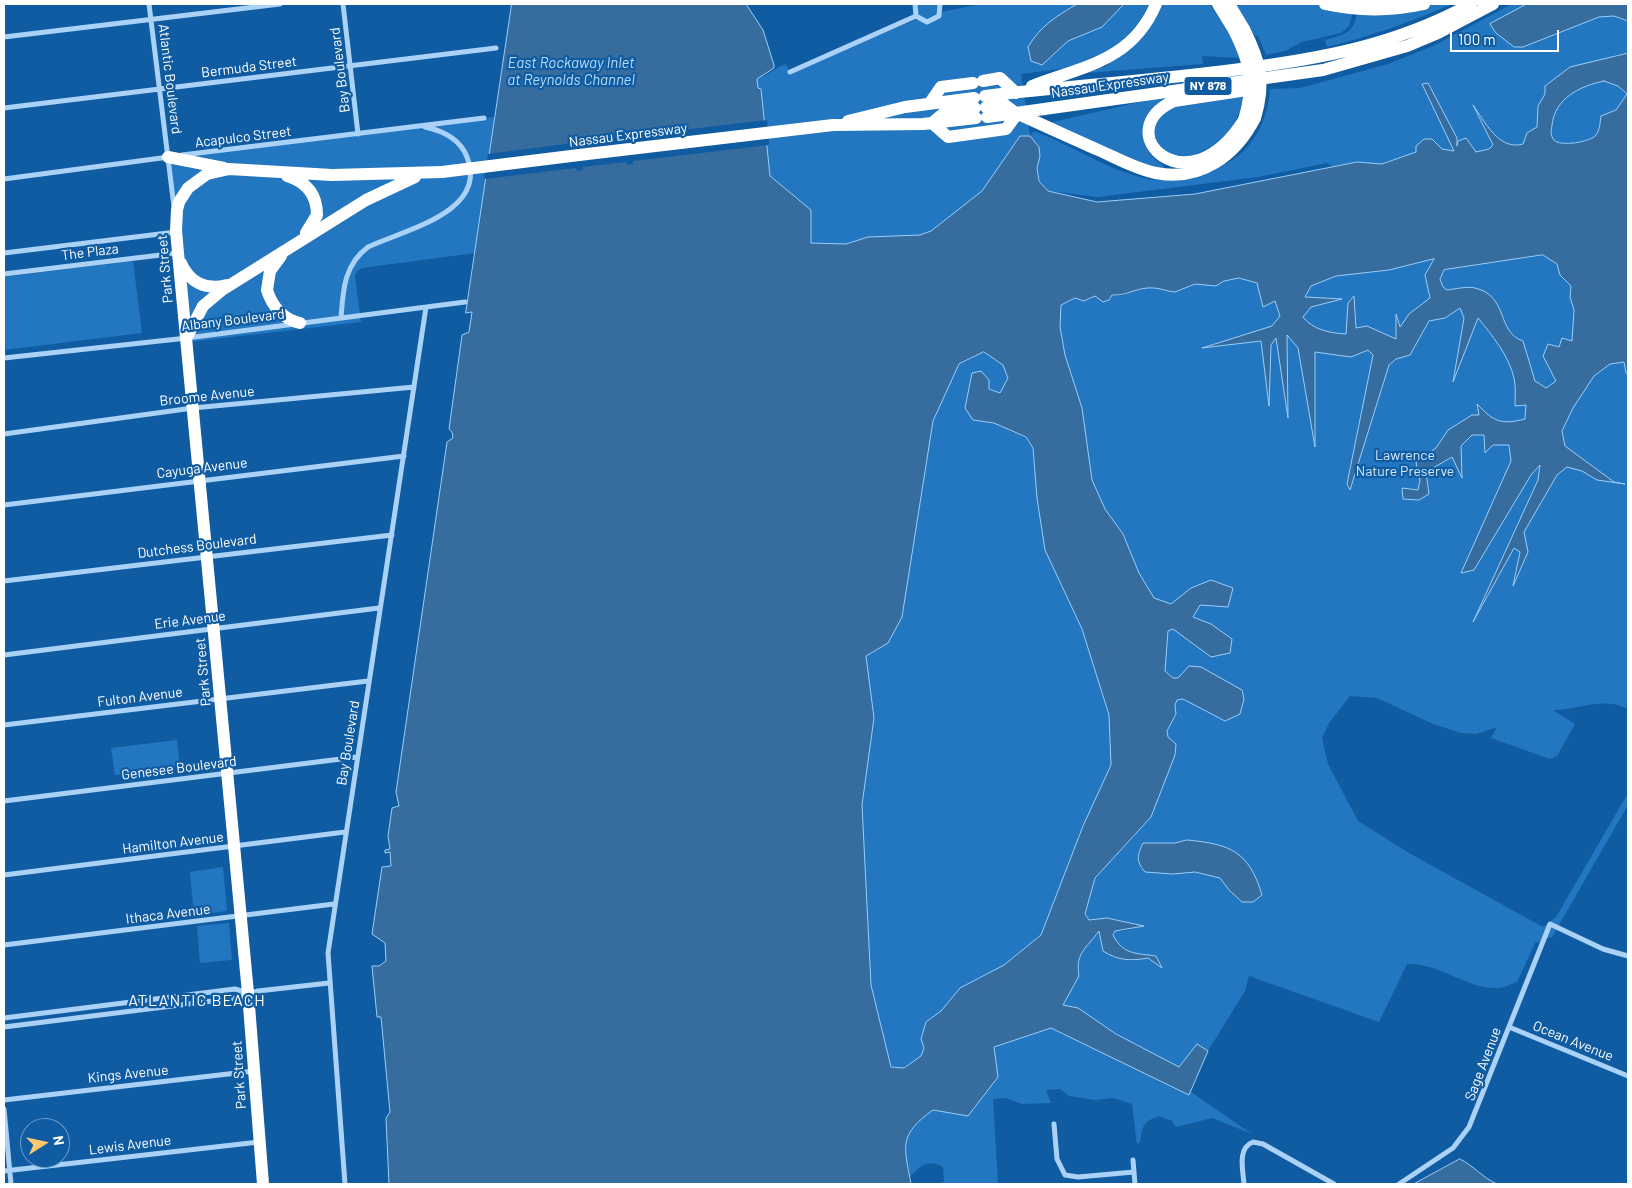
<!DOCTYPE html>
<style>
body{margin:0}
#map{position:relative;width:1632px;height:1188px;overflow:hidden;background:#105ca2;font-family:Barlow,sans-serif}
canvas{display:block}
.frame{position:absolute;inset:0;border:5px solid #fff;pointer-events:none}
.north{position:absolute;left:20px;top:1118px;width:50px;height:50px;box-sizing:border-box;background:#105ca2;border:1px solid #709dc7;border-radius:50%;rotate:80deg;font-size:14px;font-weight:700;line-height:20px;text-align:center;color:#fff}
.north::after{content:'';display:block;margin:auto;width:18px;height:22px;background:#ffc96e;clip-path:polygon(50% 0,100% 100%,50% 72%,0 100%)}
.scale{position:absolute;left:1450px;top:30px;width:109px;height:22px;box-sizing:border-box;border:2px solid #fff;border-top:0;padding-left:6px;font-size:15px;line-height:18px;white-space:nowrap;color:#fff;-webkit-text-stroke:4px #105ca2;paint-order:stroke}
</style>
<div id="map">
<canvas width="1632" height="1188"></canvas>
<div class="frame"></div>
<div class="north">N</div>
<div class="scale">100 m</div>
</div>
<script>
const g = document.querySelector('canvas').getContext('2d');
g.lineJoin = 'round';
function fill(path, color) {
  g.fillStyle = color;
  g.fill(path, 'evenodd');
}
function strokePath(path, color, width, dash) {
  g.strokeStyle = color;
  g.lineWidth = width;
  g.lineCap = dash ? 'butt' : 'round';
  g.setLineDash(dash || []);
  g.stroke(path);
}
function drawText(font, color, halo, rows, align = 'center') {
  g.font = font + ' Barlow,sans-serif';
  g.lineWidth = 4.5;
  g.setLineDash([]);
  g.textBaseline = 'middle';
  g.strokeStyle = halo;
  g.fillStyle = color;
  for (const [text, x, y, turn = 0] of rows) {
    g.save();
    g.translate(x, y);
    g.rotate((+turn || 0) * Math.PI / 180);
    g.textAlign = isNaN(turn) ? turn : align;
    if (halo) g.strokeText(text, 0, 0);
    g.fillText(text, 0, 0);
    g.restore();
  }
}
fill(new Path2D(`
 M 915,4 L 940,4 L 941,12 L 982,4 L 1077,4 C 1057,15 1041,26 1028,47 L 1047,60 L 1068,41 L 1102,27 L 1124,4 L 1149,4 L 1140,21 L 1126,37 L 1108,53 L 1092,57 L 1075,67 L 1021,74 L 1030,136 L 1034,131 C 1104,158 1153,208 1229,162 C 1255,147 1268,118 1270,89 L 1300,88 L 1388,64 L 1433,46 L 1512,4 L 1529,4 L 1514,47 L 1523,46 L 1599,17 L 1614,16 L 1628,21 L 1628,53 L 1615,55 L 1545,94 L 1538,106 L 1537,127 L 1527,133 L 1523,144 C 1500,151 1487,126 1475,110 L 1493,145 L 1489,149 L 1476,152 L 1466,138 L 1458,141 L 1428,83 L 1422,84 L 1455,152 L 1442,149 L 1432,139 L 1416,152 L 1382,164 L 1357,162 L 1333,167 L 1327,163 L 1258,177 L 1098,197 L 1048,191 L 1039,179 L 1037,168 L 1020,136 L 982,191 L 931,231 L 920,235 L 868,237 L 846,244 L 811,243 L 811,210 L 770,176 L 761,89 L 758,88 L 757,79 C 768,75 775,68 786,64 L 789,71 L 918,19 Z
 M 1159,4 L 1210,4 L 1238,46 L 1242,58 L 1202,56 L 1203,64 L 1086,73 L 1100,66 L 1105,67 L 1109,63 Z
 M 1235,4 L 1312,4 L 1353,12 L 1349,26 L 1341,33 L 1302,42 L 1285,51 L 1266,55 L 1258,36 L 1255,36 Z
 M 1437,4 L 1452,4 C 1411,22 1371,36 1327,47 L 1325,40 C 1344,35 1354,33 1357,13 L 1401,13 Z
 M 1603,81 L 1618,86 L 1627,95 L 1616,110 L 1601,116 C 1600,123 1600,130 1596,135 C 1591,142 1560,147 1554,140 C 1550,135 1551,131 1552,125 C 1555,98 1580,86 1603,81 Z
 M 1245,92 C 1233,139 1225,141 1183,160 L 1157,149 L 1153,122 L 1176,103 Z
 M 1174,97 C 1168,100 1160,102 1155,106 C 1140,116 1140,138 1149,153 C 1153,158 1159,162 1164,166 L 1164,172 L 1044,124 L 1148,100 Z
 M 495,117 L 475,253 L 362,268 L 357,271 L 355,276 L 361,322 L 189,342 L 168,157 Z
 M 1543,255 L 1557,264 L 1560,275 L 1571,286 L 1570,297 L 1574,310 L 1572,341 L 1624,362 L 1626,373 L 1628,374 L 1628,709 C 1605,696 1578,710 1553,710 L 1575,724 L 1557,756 L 1550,759 L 1491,738 L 1497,727 L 1476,734 L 1461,733 L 1433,724 L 1377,698 L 1350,696 L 1329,723 L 1322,738 L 1328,764 L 1358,821 L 1409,853 L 1543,927 L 1556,917 L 1628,793 L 1628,805 L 1552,937 L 1535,943 L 1517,982 C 1511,984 1504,988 1498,988 C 1465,989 1439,962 1407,964 L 1379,1022 L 1249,976 L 1245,991 L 1208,1051 L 1197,1044 L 1179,1067 L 1116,1034 L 1078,1008 L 1062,1005 L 1079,976 C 1075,952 1086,949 1099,931 L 1129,961 L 1148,958 L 1161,967 L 1156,956 C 1136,953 1123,955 1113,935 L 1115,931 L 1124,931 L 1142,926 L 1107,918 L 1089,920 L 1085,914 L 1095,878 L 1151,817 L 1168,737 L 1167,731 L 1176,714 L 1175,705 L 1177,700 L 1183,699 L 1225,721 L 1189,666 L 1178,678 L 1173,678 L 1165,671 L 1171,604 L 1154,598 L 1139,573 L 1123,534 L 1105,509 L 1092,480 L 1082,408 L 1065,355 L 1060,327 L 1061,305 L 1075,298 L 1089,300 L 1095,296 L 1120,296 L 1145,288 L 1163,288 L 1175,292 L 1195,284 L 1216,286 L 1225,281 L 1239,278 L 1311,286 L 1336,276 L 1389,270 L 1434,259 L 1429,267 L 1444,270 Z
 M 133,261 L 142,333 L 4,350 L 4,277 Z
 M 984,352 L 1003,365 L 1008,378 L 1000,393 L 994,392 L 972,373 L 969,386 L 973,420 L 994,423 L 1026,438 L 1033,448 L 1037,498 L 1045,550 L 1082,629 L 1109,716 L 1111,765 L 1083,826 L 1041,935 L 1004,965 L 960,988 L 941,1011 L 927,1022 L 921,1039 L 925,1048 L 921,1056 L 904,1068 L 891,1067 L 871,985 L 862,805 L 874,718 L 866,656 L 888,643 L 902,617 L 933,421 L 959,364 Z
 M 177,740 L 180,767 L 115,775 L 111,748 Z
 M 223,867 L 227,911 L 194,915 L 190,872 Z
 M 229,923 L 232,960 L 200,963 L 197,926 Z
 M 1051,1028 L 1189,1095 L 1191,1092 L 1252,1134 L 1212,1118 L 1176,1127 L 1172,1121 L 1159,1116 C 1144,1121 1142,1126 1140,1142 L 1137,1144 L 1132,1104 L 1113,1098 L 1095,1100 L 1069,1096 L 1060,1089 L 1046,1090 L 1051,1103 L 1022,1104 L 1005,1098 L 993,1099 L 998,1184 L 939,1184 L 944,1181 L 943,1167 C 928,1159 921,1165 910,1177 L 904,1146 L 910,1131 L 918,1121 L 933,1110 L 994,1047 Z`), '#2376c0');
const water = new Path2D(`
 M 512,4 L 746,4 L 763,30 L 774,65 L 774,68 L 757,79 L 758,88 L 761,89 L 770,176 L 811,210 L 811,243 L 846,244 L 868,237 L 920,235 L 931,231 L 982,191 L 1020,136 L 1030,136 L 1039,147 L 1040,156 L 1037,168 L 1039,181 L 1048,191 L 1097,202 L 1195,194 L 1357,162 L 1382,164 L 1416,152 L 1416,146 L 1424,139 L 1432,139 L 1442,149 L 1454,151 L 1422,84 L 1428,83 L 1457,138 L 1457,146 L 1458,141 L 1466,138 L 1476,152 L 1489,149 L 1493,145 L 1473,105 C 1485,122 1499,151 1523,144 L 1527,133 L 1537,127 L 1538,106 L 1545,94 L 1545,86 L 1570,67 L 1628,53 L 1628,374 L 1626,373 L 1624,362 L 1610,364 L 1594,376 L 1573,408 L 1562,431 L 1565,446 L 1614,482 L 1625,484 L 1597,480 L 1582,471 L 1567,467 L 1557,475 L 1524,532 L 1528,552 L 1513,586 L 1520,552 L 1514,548 L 1473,622 L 1538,480 L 1540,465 L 1531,475 L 1474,570 L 1461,573 L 1511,461 L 1509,445 L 1493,445 L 1485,453 L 1484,435 L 1472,435 L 1461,446 L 1462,478 L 1452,457 L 1426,472 L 1429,494 L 1419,500 L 1403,499 L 1402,488 L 1418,490 L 1420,480 L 1416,462 L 1436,448 L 1448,430 L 1472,415 L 1479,415 L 1477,404 C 1494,422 1501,425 1525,419 L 1526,405 L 1515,406 C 1515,397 1516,387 1514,378 C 1509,356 1492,335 1478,318 L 1453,382 L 1464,318 L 1460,308 L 1445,318 L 1429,321 L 1410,355 L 1396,359 L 1389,365 L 1350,490 L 1347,484 L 1373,355 L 1368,350 L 1351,357 L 1315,352 L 1315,447 L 1298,348 L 1287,335 L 1288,418 L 1276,338 L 1271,345 L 1269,406 L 1261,341 L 1202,348 L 1272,326 L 1280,316 L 1275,301 L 1263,307 L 1257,283 L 1239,278 L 1224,281 L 1216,286 L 1195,284 L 1175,292 C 1165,291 1158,287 1147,288 C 1135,289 1125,296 1112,295 L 1109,300 L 1103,302 L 1095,296 L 1084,301 L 1075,298 L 1061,305 L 1060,327 L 1065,355 L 1082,408 L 1092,480 L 1105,509 L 1123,534 L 1139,573 L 1154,598 L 1171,604 L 1191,588 L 1211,580 L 1233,588 L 1228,607 L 1200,605 L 1193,617 L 1211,624 L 1232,639 L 1230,653 L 1211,657 L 1173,629 L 1168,631 L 1165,671 L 1173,678 L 1178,678 L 1189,666 L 1201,667 L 1242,690 L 1244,699 L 1240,714 L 1225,721 L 1183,699 L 1177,700 L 1175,705 L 1176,714 L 1167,731 L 1168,737 L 1176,744 L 1175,755 L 1151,817 L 1095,878 L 1085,914 L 1089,920 L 1107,918 L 1144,926 L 1115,931 L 1113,935 C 1123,955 1136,953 1156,956 L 1162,968 L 1148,958 C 1131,961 1119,961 1103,951 L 1099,931 C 1086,949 1075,953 1079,976 L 1063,1005 L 1078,1008 L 1116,1034 L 1179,1067 L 1197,1044 L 1208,1051 L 1189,1095 L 1051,1028 L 994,1047 L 998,1077 L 968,1116 L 933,1110 C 898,1135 904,1146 911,1184 L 389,1184 L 386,1118 L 390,1112 L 381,1017 L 377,1017 L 372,966 L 379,966 L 386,961 L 385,943 L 372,934 L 382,867 L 391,866 L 390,852 L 385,853 L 385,850 L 390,849 L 388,836 L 392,808 L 399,806 L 396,792 L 447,442 L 453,438 L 452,432 L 449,429 L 462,335 L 469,332 L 472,312 L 466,313 ZM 1604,81 L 1618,86 L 1627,94 L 1616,110 L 1601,116 C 1600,122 1600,130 1596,135 C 1591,142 1560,147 1554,140 C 1550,135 1551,131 1552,125 C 1555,98 1580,86 1604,81 ZM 1543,255 L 1557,264 L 1560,275 L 1571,286 L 1570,297 L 1574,310 L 1572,341 L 1562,338 L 1559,347 L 1548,344 L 1543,356 L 1556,381 L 1546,388 L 1535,381 L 1523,341 C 1496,332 1509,296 1475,288 C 1468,286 1455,289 1447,290 L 1443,287 L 1440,279 L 1444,270 ZM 1434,259 L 1425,275 L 1430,298 L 1409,314 L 1400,327 L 1396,314 L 1396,339 L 1367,326 L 1356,328 L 1354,296 L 1348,303 L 1346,334 C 1330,333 1313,330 1303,317 L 1311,307 L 1342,299 L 1305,297 L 1311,286 L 1336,276 L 1389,270 ZM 984,352 L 1003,365 L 1008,378 L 1000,393 L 989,389 L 989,380 L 981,371 L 972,373 L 965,408 L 973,420 L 994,423 L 1026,437 L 1033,448 L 1037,498 L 1045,550 L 1082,629 L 1109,715 L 1111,765 L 1083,826 L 1041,935 L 1004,965 L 960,988 L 941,1011 L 926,1022 L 921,1039 L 924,1048 L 921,1056 L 904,1068 L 891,1067 L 871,985 L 862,805 L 874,718 L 866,656 L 888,643 L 902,617 L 933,421 L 959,364 Z
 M 1077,4 L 1124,4 L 1102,27 L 1068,41 L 1042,65 L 1031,61 L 1028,47 C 1041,25 1057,16 1077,4 Z
 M 1527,4 L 1628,4 L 1628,21 L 1614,16 L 1599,17 L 1523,47 L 1514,47 L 1496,33 L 1490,24 Z
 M 1187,840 C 1230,844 1249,851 1262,895 L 1253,902 L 1242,902 L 1229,890 L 1220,878 L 1195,872 L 1173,874 L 1145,872 C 1136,861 1137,856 1143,843 L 1175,843 Z
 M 1460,1159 C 1474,1166 1483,1178 1497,1184 L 1414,1184 Z`);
fill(water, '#376c9f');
strokePath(water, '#9bcef9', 1);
fill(new Path2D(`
 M 767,120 L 769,145 L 633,161 L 633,164 L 627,165 L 626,162 L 583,167 L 583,170 L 577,171 L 576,168 L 484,179 L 488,154 L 573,143 L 573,138 L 579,137 L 580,143 L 624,137 L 624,131 L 630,130 L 631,136 Z`), '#105ca2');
strokePath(new Path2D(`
 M 149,4 L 174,207
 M 343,4 L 358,134
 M 915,4 L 916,16 L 927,22 L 939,16 L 940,4
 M 4,37 L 280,4
 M 790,72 L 916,16
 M 4,108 L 496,48
 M 182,155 L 484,118
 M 4,179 L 169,157
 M 4,253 L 176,232
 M 4,274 L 177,253
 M 341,318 C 343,290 344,265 368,247 C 404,230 489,212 467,157 C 460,139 444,131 425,127
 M 4,358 L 187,338 L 465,302
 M 4,434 L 193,408 L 414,387
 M 4,505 L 404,456
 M 4,581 L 392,535
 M 4,655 L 379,608
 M 4,725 L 368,681
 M 4,801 L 357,757
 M 4,875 L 345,832
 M 4,945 L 334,904
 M 4,1018 L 235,989 L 248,993
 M 4,1027 L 236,998 L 258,991 L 329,983
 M 1509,1027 L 1628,1076
 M 4,1100 L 254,1071
 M 4,1109 L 11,1184
 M 1054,1124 L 1057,1159 L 1065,1175 L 1078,1177 L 1134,1172
 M 1133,1160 L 1135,1184
 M 4,1171 L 259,1142
 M 345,1184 L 328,953 L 426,307
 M 1244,1184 C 1243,1170 1237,1148 1253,1142 L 1263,1144 L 1334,1184
 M 1399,1184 L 1453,1148 L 1469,1127 L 1550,924 L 1603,949 L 1628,956`), '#aad2f6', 5);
strokePath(new Path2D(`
 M 1218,4 L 1234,30
 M 1229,4 L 1244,29
 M 1325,4 C 1357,11 1392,11 1424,4
 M 983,81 L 1000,78 L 1016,93
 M 1032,86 C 1084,66 1132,61 1156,4
 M 985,96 C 1067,86 1150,81 1233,70 C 1319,59 1394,46 1471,4
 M 930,103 L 941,87 L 973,83
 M 986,107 L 1005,105 L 1017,114
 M 1019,114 C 1044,126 1070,137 1096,149 C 1115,157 1135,169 1156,173 C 1201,182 1236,155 1255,118
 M 987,117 L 1323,70 L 1407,46 L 1438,33 L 1493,4
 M 1244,120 C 1187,211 1107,131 1174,101 L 1260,88
 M 848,121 L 905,107 L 974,98
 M 932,123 L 948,137 L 1006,129 L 1017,114
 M 932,123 L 945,112 L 975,108
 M 579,155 L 833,125 L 923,124 L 976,118
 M 168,157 L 224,168
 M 287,176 C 307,182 317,195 317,215 L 306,233
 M 281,256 L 270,271 L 267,290 C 272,306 283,319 300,323
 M 181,263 C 189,282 206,291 227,285
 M 188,335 L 203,306 L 222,290 L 366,200 L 415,177
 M 263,1184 L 248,993 L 178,253 L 176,230 L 177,210 L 179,202 L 188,188 L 207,174 L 229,169 L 332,175 L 442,172`), '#fff', 12);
strokePath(new Path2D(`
 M 1244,29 C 1260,61 1266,82 1255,118
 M 1234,30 C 1251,64 1255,83 1244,120
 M 442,172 L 579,155`), '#fff', 12);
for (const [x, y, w] of [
 [1208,86,48]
]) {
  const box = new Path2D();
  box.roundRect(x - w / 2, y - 9.5, w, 19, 4);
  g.fillStyle = '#105ca2';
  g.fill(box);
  strokePath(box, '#fff', 1);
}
drawText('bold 12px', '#fff', null, [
 ["NY 878",1208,86]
]);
drawText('14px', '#fff', '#105ca2', [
 ["Bermuda Street",249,67,-7],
 ["Bay Boulevard",340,70,-97],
 ["Atlantic Boulevard",170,79,83],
 ["Nassau Expressway",1110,85,-8],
 ["Nassau Expressway",628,135,-7],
 ["Acapulco Street",243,137,-7],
 ["The Plaza",90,252,-7],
 ["Park Street",165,269,-95],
 ["Albany Boulevard",233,320,-7],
 ["Broome Avenue",207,396,-6],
 ["Cayuga Avenue",202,468,-7],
 ["Dutchess Boulevard",197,546,-7],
 ["Erie Avenue",190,620,-7],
 ["Park Street",203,672,-95],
 ["Fulton Avenue",140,697,-7],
 ["Bay Boulevard",348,743,-81],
 ["Genesee Boulevard",179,768,-7],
 ["Hamilton Avenue",173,843,-7],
 ["Ithaca Avenue",168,914,-7],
 ["Ocean Avenue",1573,1041,22],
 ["Sage Avenue",1483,1064,-69],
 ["Kings Avenue",128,1074,-6],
 ["Park Street",239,1075,-94],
 ["Lewis Avenue",130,1145,-7]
]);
drawText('14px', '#d3eafe', '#105ca2', [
 ["Lawrence",1405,455],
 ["Nature Preserve",1405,471]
]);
drawText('italic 15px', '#b6dcfc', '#105ca2', [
 ["East Rockaway Inlet",571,63],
 ["at Reynolds Channel",571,80]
]);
g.letterSpacing = '1px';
drawText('16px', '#fff', '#105ca2', [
 ["ATLANTIC BEACH",197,1001]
]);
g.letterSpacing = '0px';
</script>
